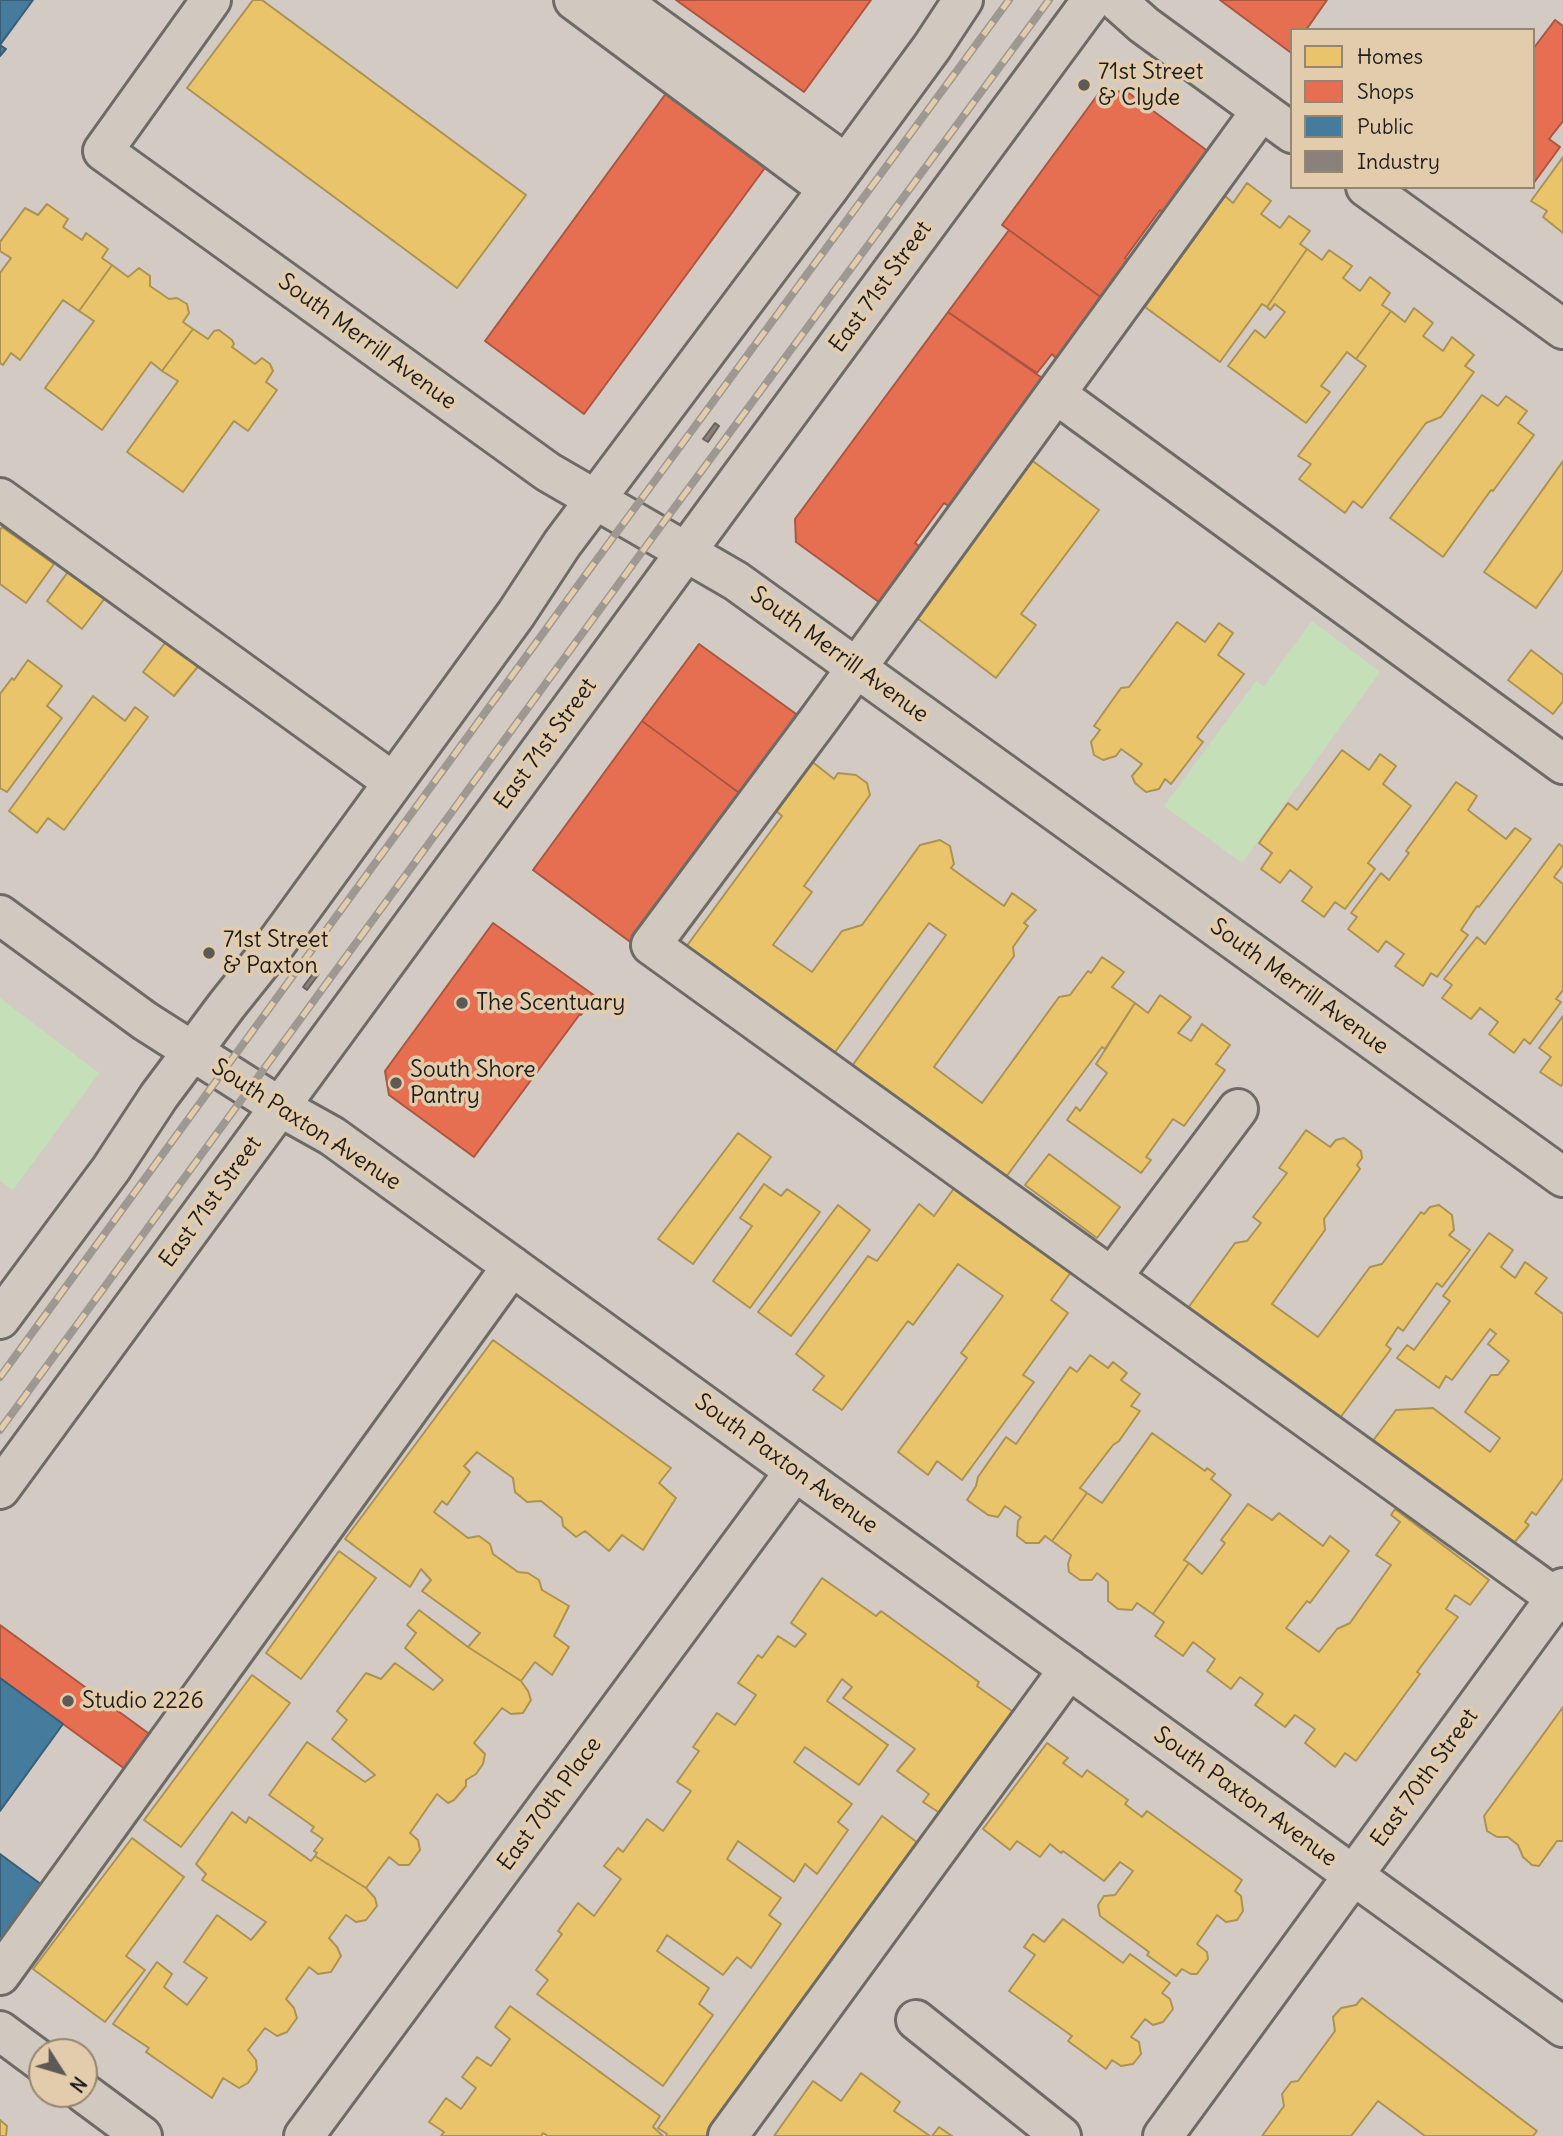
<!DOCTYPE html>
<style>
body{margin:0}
#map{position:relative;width:1563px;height:2136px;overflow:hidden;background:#d3cbc3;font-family:Delius,sans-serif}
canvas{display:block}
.legend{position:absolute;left:1290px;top:28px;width:245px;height:161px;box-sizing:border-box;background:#e3ccac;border:2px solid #938672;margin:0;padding:9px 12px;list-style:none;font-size:21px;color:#1c1c1c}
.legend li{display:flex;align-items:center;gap:14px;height:35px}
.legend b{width:35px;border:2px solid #938672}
.north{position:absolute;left:28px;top:2038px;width:70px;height:70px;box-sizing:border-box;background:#e3ccac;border:2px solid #938672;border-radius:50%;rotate:127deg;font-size:19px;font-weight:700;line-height:28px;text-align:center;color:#1c1c1c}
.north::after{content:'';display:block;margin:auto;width:24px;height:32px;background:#5c5956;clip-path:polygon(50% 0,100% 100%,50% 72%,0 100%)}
</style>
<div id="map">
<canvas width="1563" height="2136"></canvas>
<ul class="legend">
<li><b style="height:19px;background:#e9c46a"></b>Homes</li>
<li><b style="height:19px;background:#e76f51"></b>Shops</li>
<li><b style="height:19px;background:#457b9d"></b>Public</li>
<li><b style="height:19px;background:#8a817c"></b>Industry</li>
</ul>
<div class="north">N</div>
</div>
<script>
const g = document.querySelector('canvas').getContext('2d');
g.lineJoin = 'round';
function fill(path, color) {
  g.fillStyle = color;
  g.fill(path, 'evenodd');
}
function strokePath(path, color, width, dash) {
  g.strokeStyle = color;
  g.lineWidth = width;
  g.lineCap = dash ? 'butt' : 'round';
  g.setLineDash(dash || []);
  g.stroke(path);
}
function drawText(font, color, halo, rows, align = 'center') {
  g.font = font + ' Delius,sans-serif';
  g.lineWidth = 7;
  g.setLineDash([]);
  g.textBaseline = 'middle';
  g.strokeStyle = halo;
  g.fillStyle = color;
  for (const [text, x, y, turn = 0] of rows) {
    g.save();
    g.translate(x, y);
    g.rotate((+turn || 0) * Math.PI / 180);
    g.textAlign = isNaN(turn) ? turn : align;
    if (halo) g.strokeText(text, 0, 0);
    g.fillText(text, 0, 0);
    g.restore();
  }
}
fill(new Path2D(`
 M 1312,621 L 1380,672 L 1242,863 L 1164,806 L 1256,681 L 1264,686 Z
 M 0,998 L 99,1073 L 13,1190 L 0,1181 Z`), '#c5dfb9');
const homes = new Path2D(`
 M 253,0 L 262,0 L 526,195 L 457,288 L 187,88 Z
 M 1563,157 L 1563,233 L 1543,217 L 1547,211 L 1531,201 Z
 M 1247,183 L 1271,201 L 1261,214 L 1280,228 L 1289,216 L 1310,231 L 1300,244 L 1307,249 L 1267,307 L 1262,304 L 1220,362 L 1145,307 L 1225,196 L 1233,203 Z
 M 47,204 L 68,219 L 63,227 L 82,240 L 86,233 L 108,249 L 102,258 L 112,265 L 79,311 L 63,300 L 20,360 L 11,353 L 3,365 L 0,363 L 0,273 L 11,258 L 0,251 L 0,242 L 25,208 L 38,215 Z
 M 1307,249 L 1322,260 L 1329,250 L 1352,266 L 1343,278 L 1360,291 L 1370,277 L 1390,293 L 1382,305 L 1391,311 L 1356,359 L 1347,352 L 1321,386 L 1330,392 L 1306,423 L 1228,366 L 1255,330 L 1265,338 L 1285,312 L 1275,304 L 1270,310 L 1267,307 Z
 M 112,265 L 128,277 L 139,268 L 150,276 L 150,286 L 169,299 L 177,298 L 187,304 L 189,313 L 183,322 L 193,329 L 162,371 L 151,362 L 102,430 L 45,388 L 94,321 L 79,311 Z
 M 1414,308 L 1433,323 L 1423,336 L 1443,351 L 1452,337 L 1474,355 L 1465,366 L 1474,372 L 1441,417 L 1426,423 L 1362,508 L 1353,501 L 1345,513 L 1299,479 L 1311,464 L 1298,456 L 1366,366 L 1356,359 L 1391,311 L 1405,322 Z
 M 193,329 L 208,339 L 214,331 L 219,330 L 232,340 L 234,344 L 232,347 L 255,364 L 262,358 L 270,364 L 273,371 L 266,382 L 277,390 L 248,431 L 234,421 L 183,492 L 127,452 L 178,381 L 162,371 Z
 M 1482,395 L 1498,406 L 1506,396 L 1527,411 L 1518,423 L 1534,435 L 1493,491 L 1491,490 L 1443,557 L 1390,518 Z
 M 1030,459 L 1099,510 L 1021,614 L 1036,625 L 996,678 L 913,615 Z
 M 1563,461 L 1563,570 L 1536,608 L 1484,572 Z
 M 2,527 L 54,564 L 26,603 L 0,584 L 0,530 Z
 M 70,569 L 105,598 L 82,629 L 47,601 Z
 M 1177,622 L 1205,642 L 1219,623 L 1233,633 L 1218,655 L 1244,674 L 1197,737 L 1203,742 L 1171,784 L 1165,779 L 1159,789 L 1146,792 L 1135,783 L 1132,776 L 1142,764 L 1121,749 L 1116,756 L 1103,760 L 1094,755 L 1091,742 L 1100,730 L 1094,726 L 1121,688 L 1129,687 Z
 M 168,639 L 200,664 L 174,696 L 143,672 Z
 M 1531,650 L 1563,675 L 1563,701 L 1553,714 L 1508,680 Z
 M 28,660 L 62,686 L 47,706 L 62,718 L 7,792 L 0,788 L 0,694 L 12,678 L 14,680 Z
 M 93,696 L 125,721 L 135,707 L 148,717 L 64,830 L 48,818 L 37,833 L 9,811 Z
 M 1342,750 L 1369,770 L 1380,754 L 1396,766 L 1383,784 L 1411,806 L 1368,863 L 1375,869 L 1345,909 L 1335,902 L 1324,917 L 1302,901 L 1312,887 L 1290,870 L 1280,883 L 1261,869 L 1272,853 L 1259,843 L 1288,803 L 1297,810 Z
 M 810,760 L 834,779 L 838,773 L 856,775 L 867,783 L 870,795 L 804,886 L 812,892 L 773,945 L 812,972 L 842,931 L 862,925 L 920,845 L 940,840 L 950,846 L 954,864 L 951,868 L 1004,906 L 1012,893 L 1036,910 L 1024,923 L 1028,926 L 1013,947 L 1014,956 L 934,1067 L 982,1103 L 1059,997 L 1070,995 L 1088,971 L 1091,973 L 1102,957 L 1124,972 L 1112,987 L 1135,1003 L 1105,1049 L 1102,1047 L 1006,1177 L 852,1066 L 946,935 L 929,923 L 833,1055 L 686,947 L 782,816 L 775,810 Z
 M 1456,782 L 1477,796 L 1468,810 L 1506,839 L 1515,828 L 1531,839 L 1479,907 L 1477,906 L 1461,930 L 1468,935 L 1437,977 L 1431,973 L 1423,986 L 1395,966 L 1404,954 L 1386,941 L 1378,952 L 1348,929 L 1357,917 L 1351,913 L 1381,873 L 1389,880 L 1409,853 L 1406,851 Z
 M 1559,844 L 1563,847 L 1563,865 L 1554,877 L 1563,884 L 1563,990 L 1556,999 L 1561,1002 L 1530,1044 L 1524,1039 L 1514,1053 L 1489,1034 L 1498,1022 L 1480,1008 L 1471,1019 L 1442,998 L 1452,985 L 1444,979 L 1477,937 L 1485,944 Z
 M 1160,995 L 1191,1017 L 1178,1033 L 1191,1041 L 1202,1024 L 1230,1045 L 1216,1064 L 1225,1070 L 1184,1126 L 1173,1119 L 1146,1157 L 1151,1160 L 1141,1173 L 1067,1120 L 1076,1107 L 1080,1111 L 1107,1073 L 1096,1064 L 1135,1003 L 1148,1013 Z
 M 1563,1016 L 1563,1083 L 1561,1086 L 1540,1072 L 1551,1057 L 1539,1048 Z
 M 1306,1130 L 1330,1147 L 1336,1140 L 1344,1138 L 1361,1151 L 1362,1158 L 1357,1165 L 1360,1169 L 1324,1219 L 1325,1230 L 1272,1304 L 1318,1337 L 1370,1267 L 1382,1264 L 1421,1212 L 1424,1214 L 1430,1207 L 1439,1205 L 1452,1215 L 1454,1230 L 1449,1235 L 1470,1250 L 1442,1287 L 1437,1283 L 1403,1331 L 1398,1327 L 1386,1345 L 1391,1349 L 1340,1418 L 1188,1308 L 1235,1243 L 1247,1241 L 1261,1223 L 1253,1217 L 1287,1173 L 1279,1168 Z
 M 738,1133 L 771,1157 L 693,1264 L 658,1239 Z
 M 1049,1154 L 1120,1207 L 1097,1238 L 1025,1185 Z
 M 764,1184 L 781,1196 L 787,1189 L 820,1212 L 750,1308 L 713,1281 L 752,1226 L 740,1218 Z
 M 955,1187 L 1071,1272 L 1051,1300 L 1068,1313 L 1023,1375 L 1034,1382 L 962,1480 L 937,1461 L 928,1475 L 898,1452 L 967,1358 L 961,1353 L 1003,1296 L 958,1264 L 913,1325 L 908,1321 L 842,1410 L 813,1390 L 824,1376 L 796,1354 L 868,1256 L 877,1261 L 919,1204 L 934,1216 Z
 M 838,1205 L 870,1230 L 791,1336 L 758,1312 Z
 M 1489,1233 L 1513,1250 L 1501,1267 L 1515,1278 L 1525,1262 L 1547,1278 L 1535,1293 L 1563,1314 L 1563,1478 L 1536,1515 L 1532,1512 L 1525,1522 L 1529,1525 L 1513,1544 L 1372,1442 L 1396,1410 L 1433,1408 L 1490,1452 L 1500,1438 L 1465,1412 L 1491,1375 L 1498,1375 L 1509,1361 L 1488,1344 L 1496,1334 L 1490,1329 L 1452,1380 L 1446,1376 L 1439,1388 L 1397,1358 L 1407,1345 L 1414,1350 L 1450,1301 L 1443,1296 Z
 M 493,1340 L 671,1468 L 659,1483 L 676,1498 L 643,1550 L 622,1535 L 609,1551 L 585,1531 L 576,1537 L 563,1526 L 562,1518 L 541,1501 L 527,1502 L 515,1492 L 513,1478 L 477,1452 L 464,1466 L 470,1472 L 447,1505 L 442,1501 L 434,1512 L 468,1538 L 479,1536 L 490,1544 L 493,1554 L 518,1572 L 528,1573 L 539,1580 L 542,1590 L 569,1606 L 554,1636 L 569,1647 L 552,1675 L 535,1662 L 521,1681 L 468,1647 L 480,1633 L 422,1591 L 431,1580 L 421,1569 L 410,1587 L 345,1539 Z
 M 1090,1355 L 1108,1368 L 1113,1362 L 1127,1373 L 1121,1380 L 1140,1394 L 1131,1406 L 1140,1411 L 1119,1441 L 1113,1445 L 1080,1488 L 1087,1493 L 1052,1541 L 1045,1536 L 1039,1543 L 1026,1543 L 1017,1536 L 1018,1521 L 1021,1517 L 1005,1506 L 998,1517 L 988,1515 L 967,1500 L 976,1486 L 978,1477 L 1006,1437 L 1016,1444 L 1070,1367 L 1077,1372 Z
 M 1152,1433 L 1205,1471 L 1207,1468 L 1215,1474 L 1211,1479 L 1231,1495 L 1184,1560 L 1189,1563 L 1153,1614 L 1137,1603 L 1132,1610 L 1118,1609 L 1108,1601 L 1108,1582 L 1097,1573 L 1092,1580 L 1080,1580 L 1069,1572 L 1068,1564 L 1071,1555 L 1052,1541 L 1087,1493 L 1102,1503 Z
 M 1248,1504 L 1272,1520 L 1279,1513 L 1323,1546 L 1330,1536 L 1349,1551 L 1310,1603 L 1307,1601 L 1286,1628 L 1319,1652 L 1337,1629 L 1350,1623 L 1391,1565 L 1376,1555 L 1400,1522 L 1391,1515 L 1395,1509 L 1489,1580 L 1470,1605 L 1455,1595 L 1446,1609 L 1458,1617 L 1417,1672 L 1420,1674 L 1356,1761 L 1345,1753 L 1335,1767 L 1305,1743 L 1315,1729 L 1295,1715 L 1285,1727 L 1255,1705 L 1263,1694 L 1240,1677 L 1231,1689 L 1207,1671 L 1215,1659 L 1193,1642 L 1183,1656 L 1155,1636 L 1164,1622 L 1153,1614 L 1189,1563 L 1202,1574 L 1225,1543 L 1221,1540 Z
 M 339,1551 L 376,1578 L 301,1679 L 266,1653 Z
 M 822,1578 L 876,1616 L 881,1611 L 979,1682 L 977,1686 L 1019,1716 L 946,1817 L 923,1802 L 929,1794 L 897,1771 L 915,1749 L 843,1698 L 852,1687 L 842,1679 L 827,1701 L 888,1745 L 859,1785 L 805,1747 L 794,1762 L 852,1804 L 838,1822 L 848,1830 L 817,1874 L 805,1864 L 794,1882 L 738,1841 L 727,1859 L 781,1898 L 769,1915 L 781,1924 L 751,1968 L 737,1957 L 723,1975 L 667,1935 L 657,1951 L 709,1988 L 699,2004 L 713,2015 L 663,2086 L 537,1994 L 548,1980 L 536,1970 L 562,1934 L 558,1931 L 578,1903 L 594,1916 L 621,1879 L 604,1866 L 618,1848 L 623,1852 L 647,1819 L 663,1831 L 691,1791 L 677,1782 L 699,1751 L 693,1747 L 717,1713 L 735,1725 L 756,1695 L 738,1683 L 758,1655 L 762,1658 L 778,1636 L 795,1647 L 806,1634 L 791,1623 Z
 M 419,1610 L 468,1647 L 521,1681 L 528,1691 L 531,1700 L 523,1713 L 511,1714 L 502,1708 L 474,1743 L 485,1754 L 483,1764 L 476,1774 L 466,1780 L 466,1786 L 454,1800 L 448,1803 L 437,1794 L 410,1833 L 418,1840 L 420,1850 L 409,1865 L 399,1865 L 389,1857 L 366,1888 L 315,1856 L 317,1853 L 314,1851 L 323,1839 L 311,1831 L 314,1827 L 269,1795 L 307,1742 L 365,1782 L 375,1775 L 332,1739 L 347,1720 L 337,1711 L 366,1673 L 381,1679 L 395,1663 L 433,1690 L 443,1680 L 405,1648 L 416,1633 L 407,1625 Z
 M 252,1675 L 290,1703 L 181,1847 L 144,1820 Z
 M 1563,1707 L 1563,1841 L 1557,1841 L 1539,1866 L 1532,1865 L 1523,1857 L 1518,1845 L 1508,1837 L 1497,1837 L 1487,1831 L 1484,1816 Z
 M 1047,1743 L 1068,1758 L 1063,1763 L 1082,1777 L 1087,1770 L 1128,1800 L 1125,1804 L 1142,1817 L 1147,1811 L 1242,1880 L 1235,1891 L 1241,1896 L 1243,1911 L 1237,1920 L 1226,1922 L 1217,1915 L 1197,1944 L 1207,1952 L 1208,1959 L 1197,1974 L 1191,1974 L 1182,1969 L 1176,1976 L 1147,1955 L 1149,1952 L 1100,1916 L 1098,1905 L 1104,1896 L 1115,1895 L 1133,1871 L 1120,1862 L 1104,1881 L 1063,1851 L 1061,1853 L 1050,1844 L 1040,1857 L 1017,1841 L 1010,1850 L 983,1829 Z
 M 232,1812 L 246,1823 L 249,1817 L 311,1861 L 315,1856 L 366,1888 L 375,1898 L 377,1906 L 366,1920 L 356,1922 L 346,1915 L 329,1938 L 337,1947 L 341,1956 L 331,1972 L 318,1974 L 309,1967 L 286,1999 L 294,2008 L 297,2018 L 287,2032 L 277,2036 L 265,2028 L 248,2050 L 256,2060 L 257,2070 L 248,2083 L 239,2088 L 223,2078 L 212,2098 L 146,2052 L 149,2048 L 113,2024 L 157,1962 L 172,1974 L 164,1987 L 187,2005 L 207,1978 L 184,1962 L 217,1915 L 251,1940 L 266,1922 L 202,1880 L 206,1874 L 196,1864 Z
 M 882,1816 L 918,1843 L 709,2136 L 666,2136 L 667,2134 L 658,2128 Z
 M 132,1838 L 184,1877 L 126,1956 L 145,1970 L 105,2022 L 33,1969 Z
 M 1063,1919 L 1123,1963 L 1130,1954 L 1170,1983 L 1162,1993 L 1170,1999 L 1173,2009 L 1163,2022 L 1153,2025 L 1145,2019 L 1131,2037 L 1139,2042 L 1141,2054 L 1133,2064 L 1121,2066 L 1112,2060 L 1106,2069 L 1068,2041 L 1072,2036 L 1009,1991 L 1035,1955 L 1024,1947 L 1033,1934 L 1044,1942 Z
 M 1362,1998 L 1537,2131 L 1533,2136 L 1425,2136 L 1378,2101 L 1351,2136 L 1262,2136 L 1284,2106 L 1282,2094 L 1291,2082 L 1298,2081 L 1335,2031 L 1333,2017 L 1341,2008 L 1356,2005 Z
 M 510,2006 L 660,2116 L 653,2127 L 663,2136 L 548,2136 L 543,2133 L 541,2136 L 441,2136 L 444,2132 L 429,2122 L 446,2098 L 461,2109 L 476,2088 L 462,2077 L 477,2057 L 491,2066 L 510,2039 L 495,2027 Z
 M 861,2073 L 900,2102 L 894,2111 L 930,2136 L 774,2136 L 813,2081 L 841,2101 Z
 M 0,2120 L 7,2126 L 6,2136 L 0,2136 Z
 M 939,2127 L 952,2136 L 932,2136 Z`);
fill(homes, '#e9c46a');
strokePath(homes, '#ac9253', 2);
const shops = new Path2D(`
 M 676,0 L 871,0 L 804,92 Z
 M 1220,0 L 1327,0 L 1306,30 L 1292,30 L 1292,49 L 1290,52 Z
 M 1555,20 L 1563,26 L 1563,121 L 1549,139 L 1560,147 L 1533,184 L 1533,49 Z
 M 1126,91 L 1209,152 L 1164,213 L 1160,210 L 1125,258 L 1130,261 L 1102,298 L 1002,225 L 1099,93 Z
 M 667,92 L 767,165 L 584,414 L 485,341 Z
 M 1009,230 L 1102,298 L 1057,359 L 1052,354 L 1037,373 L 948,312 Z
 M 948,312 L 1045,380 L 950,507 L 944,503 L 915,543 L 924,550 L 883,605 L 796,542 L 795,519 Z
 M 699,644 L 799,716 L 742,795 L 642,721 Z
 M 642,721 L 742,795 L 633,944 L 533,870 Z
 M 493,923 L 595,996 L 581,1015 L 580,1014 L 474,1157 L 389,1095 L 385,1071 Z
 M 0,1625 L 155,1738 L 129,1772 L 0,1678 Z`);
fill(shops, '#e76f51');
strokePath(shops, '#aa5641', 2);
const public = new Path2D(`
 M 0,0 L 33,0 L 0,45 L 6,49 L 0,56 Z
 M 0,1678 L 63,1724 L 0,1811 Z
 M 0,1854 L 42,1885 L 0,1942 Z`);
fill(public, '#457b9d');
strokePath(public, '#395e76', 2);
const industry = new Path2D(`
 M 715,423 L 719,426 L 708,442 L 703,439 Z
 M 315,971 L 319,974 L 307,990 L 303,987 Z`);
fill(industry, '#8a817c');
strokePath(industry, '#69635f', 2);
const minor = new Path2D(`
 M 211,0 L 103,151 L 548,472 L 736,581 L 1563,1177
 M 574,0 L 828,189
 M 619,0 L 846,164
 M 1116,0 L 1144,25 L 1292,133
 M 1261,111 L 820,718 L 651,945 L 1563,1603
 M 1366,187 L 1563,329
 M 1056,394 L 1563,764
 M 0,498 L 393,782
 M 0,915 L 145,1021 L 280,1107 L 332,1136 L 1563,2027
 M 1112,1277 L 1238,1109
 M 0,1975 L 512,1266
 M 916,2020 L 1061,2136
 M 0,2031 L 42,2062
 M 84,2093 L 142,2136
 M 304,2136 L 795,1471
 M 728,2136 L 1069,1669
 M 1163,2136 L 1563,1588`);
const major = new Path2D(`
 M 0,1319 L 111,1169 L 159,1096 L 227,1005 L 275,945 L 516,614 L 562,544 L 828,189 L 932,47 L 963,0
 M 0,1489 L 721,504 L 1092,0`);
strokePath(minor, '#6e6b67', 44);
strokePath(major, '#6e6b67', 44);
strokePath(minor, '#d1c9bf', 38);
strokePath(major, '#d1c9bf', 38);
const rail = new Path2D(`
 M 0,1377 L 595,562 L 1009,0
 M 0,1430 L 655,534 L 1049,0`);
strokePath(rail, '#9d9891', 8);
strokePath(rail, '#e3ccac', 5, [16]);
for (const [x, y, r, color] of [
 [1084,85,7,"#5c5956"],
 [209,953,7,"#5c5956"],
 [462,1003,7,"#5c5956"],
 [396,1083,7,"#5c5956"],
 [68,1701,7,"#5c5956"]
]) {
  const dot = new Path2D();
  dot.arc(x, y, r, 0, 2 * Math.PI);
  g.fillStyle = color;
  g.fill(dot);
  strokePath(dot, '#e3ccac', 2.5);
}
drawText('23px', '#1c1c1c', '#e3ccac', [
 ["71st Street",1098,72],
 ["& Clyde",1098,98],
 ["71st Street",223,940],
 ["& Paxton",223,966],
 ["The Scentuary",476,1003],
 ["South Shore",410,1070],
 ["Pantry",410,1096],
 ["Studio 2226",82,1701]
], 'left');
drawText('23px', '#1c1c1c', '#e3ccac', [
 ["East 71st Street",881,287,-54],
 ["South Merrill Avenue",367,342,36],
 ["South Merrill Avenue",839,655,36],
 ["East 71st Street",546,744,-54],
 ["South Merrill Avenue",1299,987,36],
 ["South Paxton Avenue",306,1125,33],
 ["East 71st Street",211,1202,-54],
 ["South Paxton Avenue",786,1464,36],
 ["East 70th Street",1425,1778,-54],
 ["South Paxton Avenue",1245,1797,36],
 ["East 70th Place",550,1804,-54]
]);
</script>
